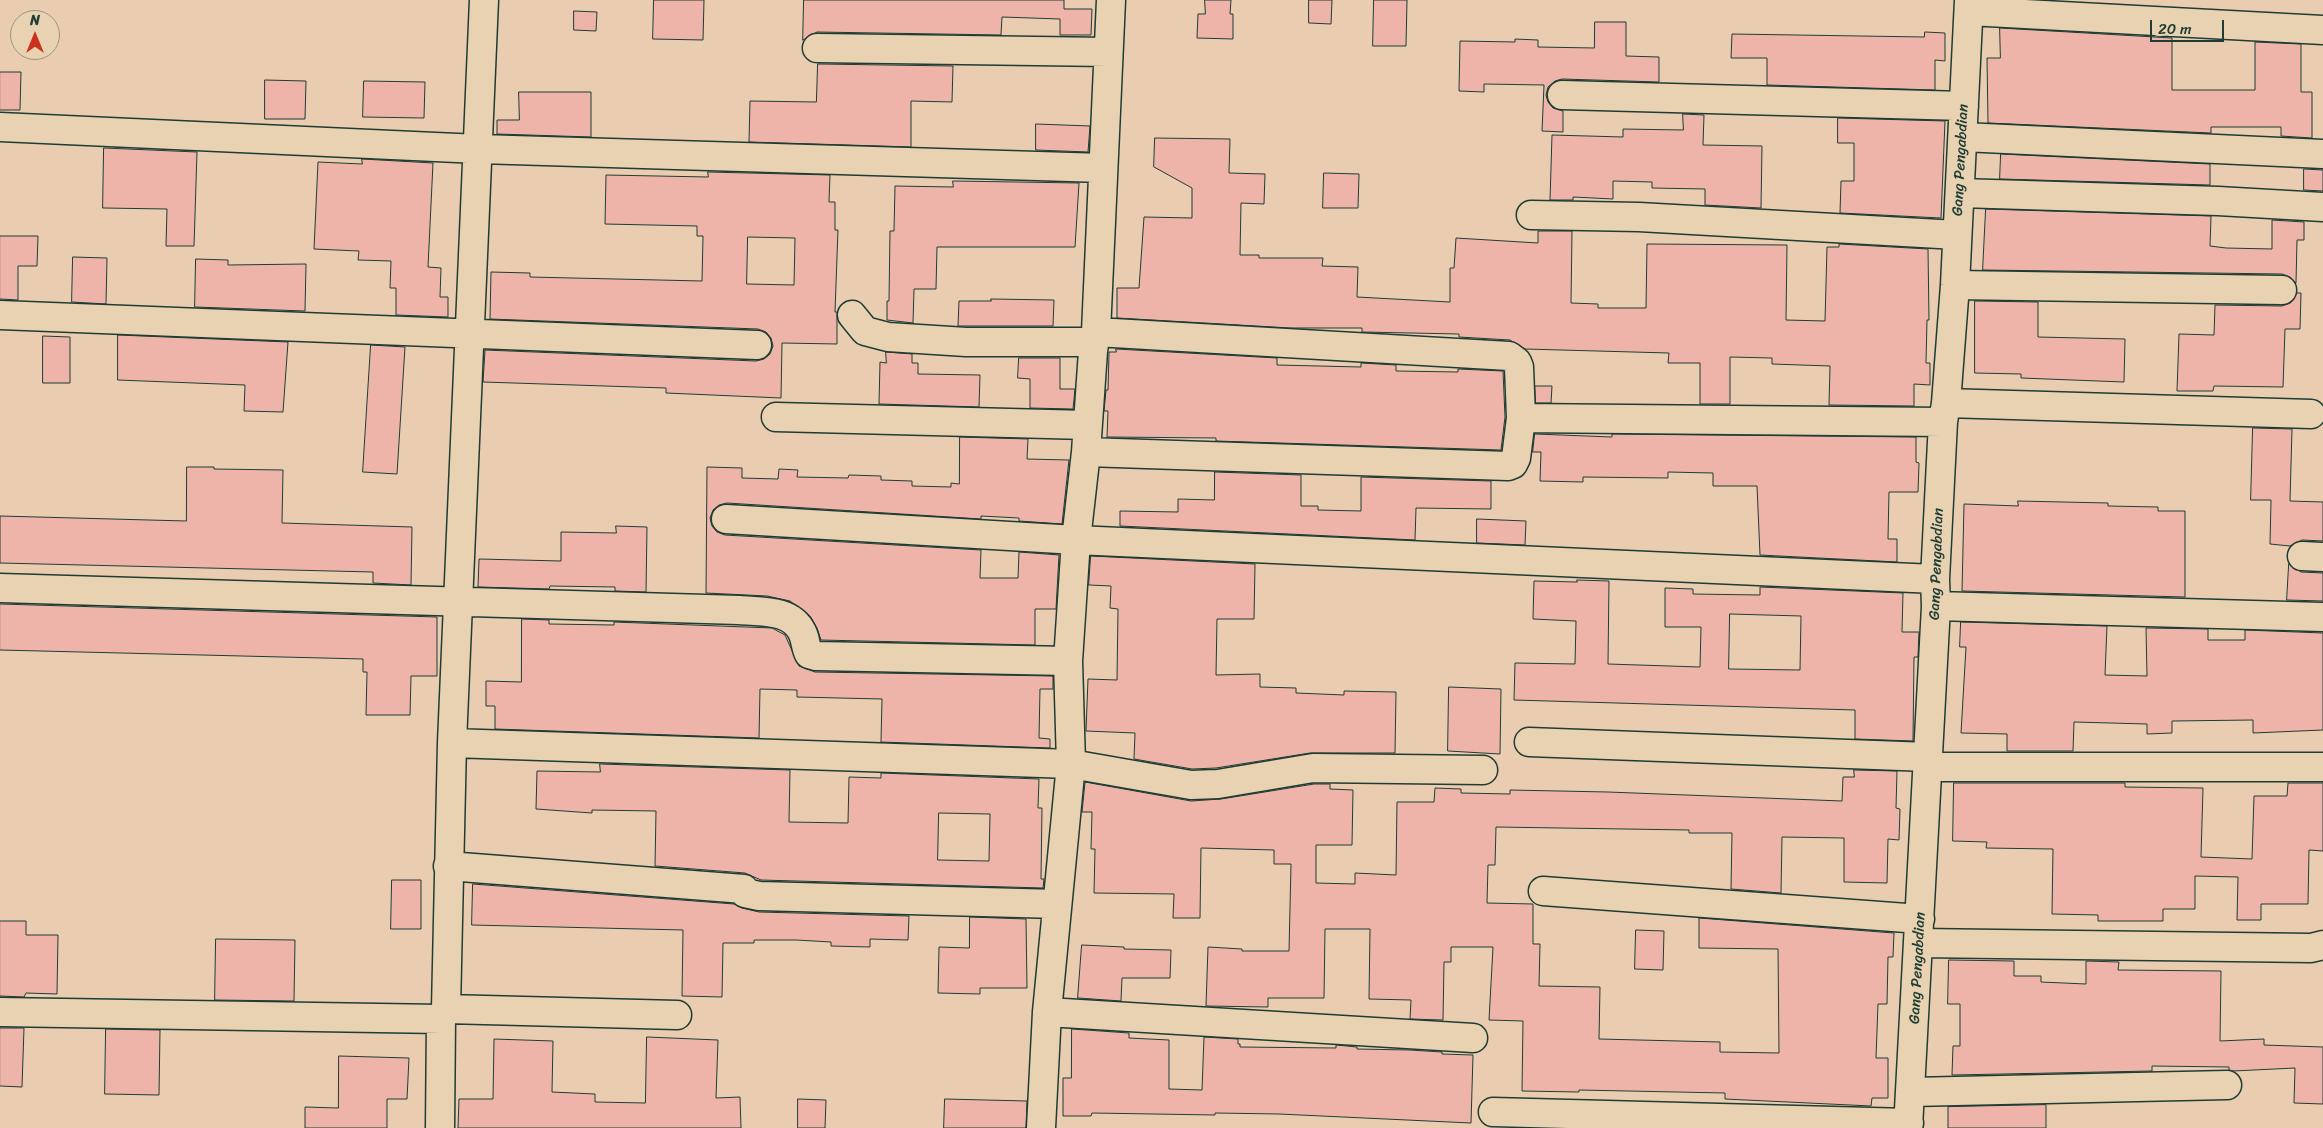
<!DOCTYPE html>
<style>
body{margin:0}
#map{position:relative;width:2323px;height:1128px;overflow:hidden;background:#eaccb0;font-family:Sriracha,sans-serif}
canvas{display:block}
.north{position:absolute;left:10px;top:10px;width:50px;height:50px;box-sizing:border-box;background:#e9d2b2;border:1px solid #989680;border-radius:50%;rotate:0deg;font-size:14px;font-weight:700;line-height:20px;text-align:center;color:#1f3d34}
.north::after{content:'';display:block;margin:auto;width:18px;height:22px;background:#c8321e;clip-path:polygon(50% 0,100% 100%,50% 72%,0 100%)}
.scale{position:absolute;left:2150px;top:20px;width:74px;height:22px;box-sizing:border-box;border:2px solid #1f3d34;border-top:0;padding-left:6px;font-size:15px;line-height:18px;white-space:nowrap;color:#1f3d34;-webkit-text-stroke:4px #e9d2b2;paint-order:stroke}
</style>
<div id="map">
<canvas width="2323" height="1128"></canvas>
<div class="north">N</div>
<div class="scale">20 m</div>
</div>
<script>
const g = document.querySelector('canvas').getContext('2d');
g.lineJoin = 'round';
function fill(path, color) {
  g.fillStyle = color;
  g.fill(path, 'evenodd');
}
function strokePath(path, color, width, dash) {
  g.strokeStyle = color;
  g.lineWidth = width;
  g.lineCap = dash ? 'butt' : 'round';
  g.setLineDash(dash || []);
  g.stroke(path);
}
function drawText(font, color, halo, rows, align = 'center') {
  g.font = font + ' Sriracha,sans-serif';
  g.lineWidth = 4;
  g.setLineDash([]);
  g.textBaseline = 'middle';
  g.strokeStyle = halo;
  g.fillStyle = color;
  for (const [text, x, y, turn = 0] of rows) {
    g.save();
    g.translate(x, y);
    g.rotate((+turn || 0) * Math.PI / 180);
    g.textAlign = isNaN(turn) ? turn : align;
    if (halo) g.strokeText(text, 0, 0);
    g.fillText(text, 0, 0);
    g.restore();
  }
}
const building = new Path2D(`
 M 654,0 L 704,0 L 703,40 L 653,39 Z
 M 804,0 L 1064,0 L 1064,9 L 1092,9 L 1091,35 L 1060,35 L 1060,19 L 1002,17 L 1001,35 L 817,32 L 803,40 Z
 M 1205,0 L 1231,0 L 1230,14 L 1233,14 L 1233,39 L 1197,38 L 1198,14 L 1205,14 Z
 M 1309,0 L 1332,0 L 1331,24 L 1309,23 Z
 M 1374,0 L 1407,0 L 1406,46 L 1373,46 Z
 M 574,11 L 597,12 L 596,31 L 574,30 Z
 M 1595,22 L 1626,22 L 1626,56 L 1659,57 L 1659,82 L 1562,79 L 1555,81 L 1548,87 L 1546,95 L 1548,102 L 1553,108 L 1563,111 L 1563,132 L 1542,131 L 1544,85 L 1484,84 L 1484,92 L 1459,91 L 1460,41 L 1515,42 L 1515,39 L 1538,40 L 1538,47 L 1594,48 Z
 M 2000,28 L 2172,38 L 2172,90 L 2255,90 L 2255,42 L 2301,44 L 2301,92 L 2312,92 L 2312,138 L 2281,136 L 2281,127 L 2211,127 L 2211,133 L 1988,123 L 1987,58 L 2000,58 Z
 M 1925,32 L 1945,33 L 1945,61 L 1935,60 L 1935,90 L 1767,85 L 1767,58 L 1731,58 L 1732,34 L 1924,37 Z
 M 818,64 L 953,66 L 952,102 L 911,101 L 911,147 L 749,142 L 750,101 L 816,102 Z
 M 0,72 L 21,72 L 20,110 L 0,110 Z
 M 265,80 L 306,81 L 305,119 L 265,119 Z
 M 364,81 L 425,82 L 424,118 L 363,117 Z
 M 519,92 L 591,92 L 591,137 L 497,134 L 497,120 L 519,120 Z
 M 1683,114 L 1704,115 L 1703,145 L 1762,146 L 1761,208 L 1705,205 L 1705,189 L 1652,188 L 1652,182 L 1613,181 L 1613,199 L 1573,197 L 1573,200 L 1550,200 L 1552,135 L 1623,137 L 1623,129 L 1683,130 Z
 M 1838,118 L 1945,121 L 1941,218 L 1840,213 L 1841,181 L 1854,181 L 1854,143 L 1838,143 Z
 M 1036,124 L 1090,126 L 1088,152 L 1036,150 Z
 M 1155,138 L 1230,139 L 1229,173 L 1265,174 L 1264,204 L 1241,203 L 1240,255 L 1259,255 L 1259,258 L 1323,258 L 1322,266 L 1358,267 L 1357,297 L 1450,302 L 1450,268 L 1454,268 L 1456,238 L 1538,243 L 1538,231 L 1572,231 L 1571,303 L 1598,304 L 1598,308 L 1646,308 L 1647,244 L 1787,245 L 1786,320 L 1825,321 L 1827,247 L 1839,247 L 1839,244 L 1928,249 L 1929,320 L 1927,320 L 1926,363 L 1930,363 L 1930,385 L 1914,384 L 1914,406 L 1829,405 L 1830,366 L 1772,364 L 1772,358 L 1730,357 L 1730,404 L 1700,404 L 1700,363 L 1668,363 L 1669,353 L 1525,349 L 1510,340 L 1459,337 L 1459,334 L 1362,332 L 1362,328 L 1290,328 L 1117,318 L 1117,288 L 1139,288 L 1144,217 L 1192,218 L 1192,188 L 1154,167 Z
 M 104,148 L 197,152 L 194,246 L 166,246 L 167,209 L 103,208 Z
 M 2001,154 L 2210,164 L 2210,185 L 2000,179 Z
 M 362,159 L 433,163 L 428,267 L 441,268 L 440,297 L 448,297 L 448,317 L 396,315 L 396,288 L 390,288 L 391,261 L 358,260 L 359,251 L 314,249 L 318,162 L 362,164 Z
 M 2304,169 L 2323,170 L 2323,191 L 2304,190 Z
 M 708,172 L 830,175 L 829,202 L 835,202 L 835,230 L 838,230 L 835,312 L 837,312 L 837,344 L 782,343 L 781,398 L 666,393 L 666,388 L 483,382 L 485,350 L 756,361 L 764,359 L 770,354 L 773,346 L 771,338 L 766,332 L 758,329 L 490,319 L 491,272 L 530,273 L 530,277 L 702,281 L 703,236 L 697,236 L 697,226 L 605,224 L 606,175 L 708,177 ZM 748,237 L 795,238 L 794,285 L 747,284 Z
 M 1324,173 L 1359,174 L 1358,208 L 1323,208 Z
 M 953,181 L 1079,183 L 1075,247 L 937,247 L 936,289 L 914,289 L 913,323 L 887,320 L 887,301 L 889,301 L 890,231 L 894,231 L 895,186 L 953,187 Z
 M 1986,209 L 2211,216 L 2210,246 L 2226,248 L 2272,249 L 2272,220 L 2304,222 L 2304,240 L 2297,240 L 2296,283 L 2290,277 L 2282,274 L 1983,270 Z
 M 0,236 L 38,236 L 37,266 L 18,266 L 18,300 L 0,299 Z
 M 73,257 L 107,258 L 106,304 L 72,302 Z
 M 196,259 L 228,260 L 228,265 L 306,264 L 305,311 L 195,307 Z
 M 2297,293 L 2301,293 L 2300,329 L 2285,329 L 2283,387 L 2214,386 L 2213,391 L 2177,391 L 2179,334 L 2214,335 L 2215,305 L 2282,306 L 2290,303 Z
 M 991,299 L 1054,300 L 1053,326 L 958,326 L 959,301 L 991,301 Z
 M 1975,301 L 2038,302 L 2038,337 L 2125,339 L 2124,382 L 2021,378 L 2021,374 L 1975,373 Z
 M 118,335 L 288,342 L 283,412 L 244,411 L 245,385 L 118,380 Z
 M 43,336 L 70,337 L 70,383 L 43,383 Z
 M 371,345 L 405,347 L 397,474 L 363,472 Z
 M 1116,349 L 1277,358 L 1277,365 L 1361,367 L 1361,363 L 1396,365 L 1396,371 L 1458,372 L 1458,369 L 1503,371 L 1505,417 L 1501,450 L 1216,441 L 1216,438 L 1107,437 L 1108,411 L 1104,411 L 1106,390 L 1108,390 L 1109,352 L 1116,352 Z
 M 886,352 L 912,354 L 912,363 L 918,363 L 918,374 L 980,375 L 979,407 L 879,404 L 880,362 L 886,363 Z
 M 1019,358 L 1060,358 L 1060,389 L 1075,389 L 1073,409 L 1030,408 L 1030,379 L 1018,378 Z
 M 1535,386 L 1552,386 L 1551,403 L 1536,403 Z
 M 2253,428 L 2292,429 L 2290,501 L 2323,502 L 2323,541 L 2302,540 L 2290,546 L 2270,544 L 2271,500 L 2251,500 Z
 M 1535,434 L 1612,437 L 1612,434 L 1916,437 L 1916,462 L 1919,463 L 1918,492 L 1889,492 L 1888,539 L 1897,539 L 1897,562 L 1760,555 L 1757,486 L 1713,486 L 1713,473 L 1668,472 L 1668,478 L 1583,477 L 1583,482 L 1540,481 L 1541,452 L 1533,452 Z
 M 960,437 L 1028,439 L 1027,459 L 1069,460 L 1062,524 L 1019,521 L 1019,518 L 981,516 L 981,519 L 727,503 L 719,505 L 713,510 L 710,518 L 712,526 L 717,532 L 725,535 L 981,550 L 980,578 L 1018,578 L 1019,552 L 1059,555 L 1056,609 L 1035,609 L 1035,645 L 821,640 L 817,628 L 810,616 L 790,601 L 767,596 L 706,593 L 707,467 L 742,468 L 742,478 L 778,479 L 779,469 L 798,470 L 797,477 L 848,478 L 849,475 L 881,476 L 881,480 L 912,481 L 912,486 L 951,487 L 951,483 L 959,484 Z
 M 187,467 L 214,467 L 214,469 L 283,470 L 282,523 L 412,527 L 411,585 L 373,583 L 373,572 L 0,563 L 0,516 L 186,521 Z
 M 1215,472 L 1301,475 L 1301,506 L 1318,506 L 1318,510 L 1361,511 L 1361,477 L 1491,481 L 1491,509 L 1416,508 L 1415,540 L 1120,526 L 1120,511 L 1178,512 L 1178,499 L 1214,500 Z
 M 2018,501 L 2108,503 L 2108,506 L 2158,507 L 2158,511 L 2185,511 L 2185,597 L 1962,591 L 1964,504 L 2018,506 Z
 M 1477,519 L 1526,521 L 1525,545 L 1477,543 Z
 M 616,526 L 647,527 L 646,592 L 615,591 L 615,587 L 550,586 L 549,589 L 478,587 L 479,559 L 561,561 L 561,532 L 616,533 Z
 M 1091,556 L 1255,564 L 1254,619 L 1217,619 L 1216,675 L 1260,674 L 1260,687 L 1296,688 L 1296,693 L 1344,695 L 1344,691 L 1396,692 L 1395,753 L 1310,753 L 1216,768 L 1192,769 L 1134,759 L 1135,733 L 1086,731 L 1088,679 L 1117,680 L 1118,609 L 1110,608 L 1111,586 L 1089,585 Z
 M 2289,564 L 2301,572 L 2323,573 L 2323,601 L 2287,600 Z
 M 1577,580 L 1609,581 L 1608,664 L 1700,667 L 1701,627 L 1665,627 L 1665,588 L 1693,589 L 1693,594 L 1760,595 L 1760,587 L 1903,593 L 1902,632 L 1919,632 L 1918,657 L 1914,657 L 1913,741 L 1855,739 L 1855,710 L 1514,700 L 1515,663 L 1575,664 L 1576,621 L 1533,619 L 1534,581 L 1577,582 ZM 1730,614 L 1801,616 L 1800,670 L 1729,669 Z
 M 0,604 L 437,617 L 437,676 L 411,676 L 410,715 L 366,715 L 367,672 L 363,672 L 363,659 L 0,650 Z
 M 522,619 L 549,620 L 549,624 L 614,625 L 614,622 L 772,628 L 785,635 L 799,666 L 815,672 L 1053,676 L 1053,689 L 1040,689 L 1039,738 L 1050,739 L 1050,748 L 881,742 L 882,699 L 797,697 L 797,690 L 760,689 L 759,738 L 495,729 L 495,706 L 486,706 L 486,681 L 521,682 Z
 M 1961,622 L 2107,626 L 2105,675 L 2147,676 L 2146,628 L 2208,629 L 2208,640 L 2245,640 L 2245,630 L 2323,633 L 2323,730 L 2253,733 L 2253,720 L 2172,721 L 2172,733 L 2147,734 L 2147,724 L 2074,722 L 2073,751 L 2007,751 L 2007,734 L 1961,733 L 1966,647 L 1960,647 Z
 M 1449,687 L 1501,689 L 1500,754 L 1448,751 Z
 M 600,764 L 790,770 L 789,822 L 848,823 L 849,777 L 881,778 L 881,773 L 1039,779 L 1038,808 L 1042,808 L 1041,879 L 1044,879 L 1043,888 L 761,880 L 745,873 L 655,866 L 656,811 L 592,810 L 592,813 L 536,809 L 537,771 L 600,772 ZM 939,813 L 990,814 L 989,861 L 938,860 Z
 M 1854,770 L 1897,771 L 1896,808 L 1900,809 L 1899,840 L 1888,839 L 1887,883 L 1844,882 L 1844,838 L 1782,837 L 1781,893 L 1731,889 L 1732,833 L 1689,833 L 1689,830 L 1496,827 L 1495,865 L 1488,865 L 1487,903 L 1533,904 L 1533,944 L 1540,944 L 1539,986 L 1600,987 L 1599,1039 L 1720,1042 L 1720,1052 L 1779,1053 L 1778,949 L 1699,948 L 1699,918 L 1894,933 L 1893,957 L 1888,957 L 1887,1004 L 1878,1004 L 1876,1058 L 1888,1058 L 1888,1098 L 1872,1098 L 1871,1106 L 1725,1099 L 1725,1093 L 1579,1090 L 1579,1092 L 1522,1091 L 1523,1021 L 1489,1020 L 1493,947 L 1451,947 L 1451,962 L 1444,962 L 1443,1020 L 1410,1019 L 1411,1000 L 1369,999 L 1370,929 L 1325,929 L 1324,998 L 1268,998 L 1268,1007 L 1206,1006 L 1208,947 L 1242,949 L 1242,951 L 1289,951 L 1291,864 L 1274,864 L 1274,850 L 1201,848 L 1200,918 L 1173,918 L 1174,894 L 1094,893 L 1095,849 L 1091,849 L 1092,812 L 1082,812 L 1085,782 L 1191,801 L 1221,799 L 1314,784 L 1330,784 L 1330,789 L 1353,790 L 1352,845 L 1316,845 L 1316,883 L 1355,884 L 1355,873 L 1396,875 L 1397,802 L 1434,802 L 1435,788 L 1461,789 L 1461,793 L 1510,794 L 1510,790 L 1608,792 L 1842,801 L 1843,777 L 1854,777 Z
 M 1954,783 L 2125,783 L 2125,787 L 2203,788 L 2201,857 L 2252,859 L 2254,796 L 2287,796 L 2288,783 L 2323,783 L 2323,851 L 2309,850 L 2308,904 L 2261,904 L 2261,920 L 2237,920 L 2238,877 L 2195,876 L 2195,909 L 2163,909 L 2163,921 L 2098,921 L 2098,915 L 2052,914 L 2053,849 L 1986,848 L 1987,842 L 1953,841 Z
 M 392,880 L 421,880 L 421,929 L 391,929 Z
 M 473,884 L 734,904 L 742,908 L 759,912 L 909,916 L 908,940 L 870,939 L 870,947 L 831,946 L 831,942 L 796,940 L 754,940 L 754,943 L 723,943 L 722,997 L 682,996 L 683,930 L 472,925 Z
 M 970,917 L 1026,919 L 1027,988 L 980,988 L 980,994 L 938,993 L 939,947 L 969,948 Z
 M 0,921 L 26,921 L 26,935 L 58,935 L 57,994 L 26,993 L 24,997 L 0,996 Z
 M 1636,930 L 1664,931 L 1663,970 L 1635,969 Z
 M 216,939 L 295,940 L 294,1001 L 215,1000 Z
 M 1082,945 L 1124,947 L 1124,949 L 1171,950 L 1170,978 L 1122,978 L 1121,1001 L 1078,998 Z
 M 1949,960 L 2014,961 L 2014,976 L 2041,976 L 2041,982 L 2086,984 L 2086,961 L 2119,962 L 2118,970 L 2221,971 L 2220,1041 L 2264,1039 L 2264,1045 L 2323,1047 L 2323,1104 L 2294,1103 L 2295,1068 L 2233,1071 L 2229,1070 L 2229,1067 L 2152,1066 L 2152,1071 L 1952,1075 L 1953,1046 L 1960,1046 L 1960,1004 L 1948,1004 Z
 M 0,1028 L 24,1028 L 22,1087 L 0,1086 Z
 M 106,1029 L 160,1030 L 159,1095 L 105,1094 Z
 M 1072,1029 L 1129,1033 L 1129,1038 L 1169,1040 L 1169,1089 L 1202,1090 L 1204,1037 L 1238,1039 L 1238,1044 L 1240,1044 L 1240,1047 L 1336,1048 L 1336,1045 L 1357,1047 L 1357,1049 L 1410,1050 L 1442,1052 L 1442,1054 L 1473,1055 L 1471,1123 L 1279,1114 L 1215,1113 L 1215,1115 L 1092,1113 L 1091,1116 L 1063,1116 L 1063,1078 L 1071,1078 Z
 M 647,1037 L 718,1040 L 716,1098 L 740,1097 L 741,1128 L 458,1128 L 459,1099 L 493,1099 L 494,1039 L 553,1041 L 552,1092 L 595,1094 L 595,1102 L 645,1103 Z
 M 339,1056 L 409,1058 L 407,1099 L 387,1099 L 387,1128 L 305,1128 L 305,1107 L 338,1108 Z
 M 798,1099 L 826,1100 L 825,1128 L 798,1128 Z
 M 945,1099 L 1027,1101 L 1026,1128 L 944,1128 Z
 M 2046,1105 L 2046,1128 L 1948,1128 L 1948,1107 Z`);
fill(building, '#eeb4a9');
strokePath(building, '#1f3d34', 1);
const minor = new Path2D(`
 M 1969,11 L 2323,30
 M 817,48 L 1108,52
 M 1562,95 L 1964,106
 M 0,127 L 479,149 L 1103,168
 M 1963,137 L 2323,154
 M 1960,193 L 2218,201 L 2323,207
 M 1531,215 L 1639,217 L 1957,235
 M 1955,285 L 2282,290
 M 0,315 L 757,345
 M 852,315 L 865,331 L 888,337 L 966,342 L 1094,342
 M 1096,332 L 1509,356 L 1517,362 L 1519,367 L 1521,418 L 1943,422
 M 1946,403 L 2311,414
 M 776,417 L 1087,425
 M 1086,452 L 1508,466 L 1513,464 L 1516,458 L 1521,418
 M 726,519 L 1076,540 L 1935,579
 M 2302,556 L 2323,557
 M 0,588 L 739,610 C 762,612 791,609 802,632 C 806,639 805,647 809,654 L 816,656 L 1068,661
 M 1936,606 L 2323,617
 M 1529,742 L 1928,757
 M 452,743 L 1071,764 L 1191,785 L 1218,784 L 1313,768 L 1483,770
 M 1928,767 L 2323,767
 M 448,866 L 744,889 L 745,893 L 759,896 L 1057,904
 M 1543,891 L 1920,919
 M 1919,943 L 2311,948 L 2323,945
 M 446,1009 L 677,1015
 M 0,1012 L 441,1019
 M 1047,1012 L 1473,1038
 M 1911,1092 L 2227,1085
 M 1493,1112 L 1909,1123
 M 440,1128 L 441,1019 L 446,1009 L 452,743 L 484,0
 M 1041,1128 L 1047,1012 L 1071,764 L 1068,661 L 1076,540 L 1086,452 L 1093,351 L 1096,332 L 1111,0
 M 1908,1128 L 1936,606 L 1935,579 L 1943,422 L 1946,403 L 1955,285 L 1969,0`);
strokePath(minor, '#1f3d34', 31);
strokePath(minor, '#e9d2b2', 28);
drawText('15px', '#1f3d34', '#e9d2b2', [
 ["Gang Pengabdian",1961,160,-87],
 ["Gang Pengabdian",1937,564,-88],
 ["Gang Pengabdian",1918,968,-87]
]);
</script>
